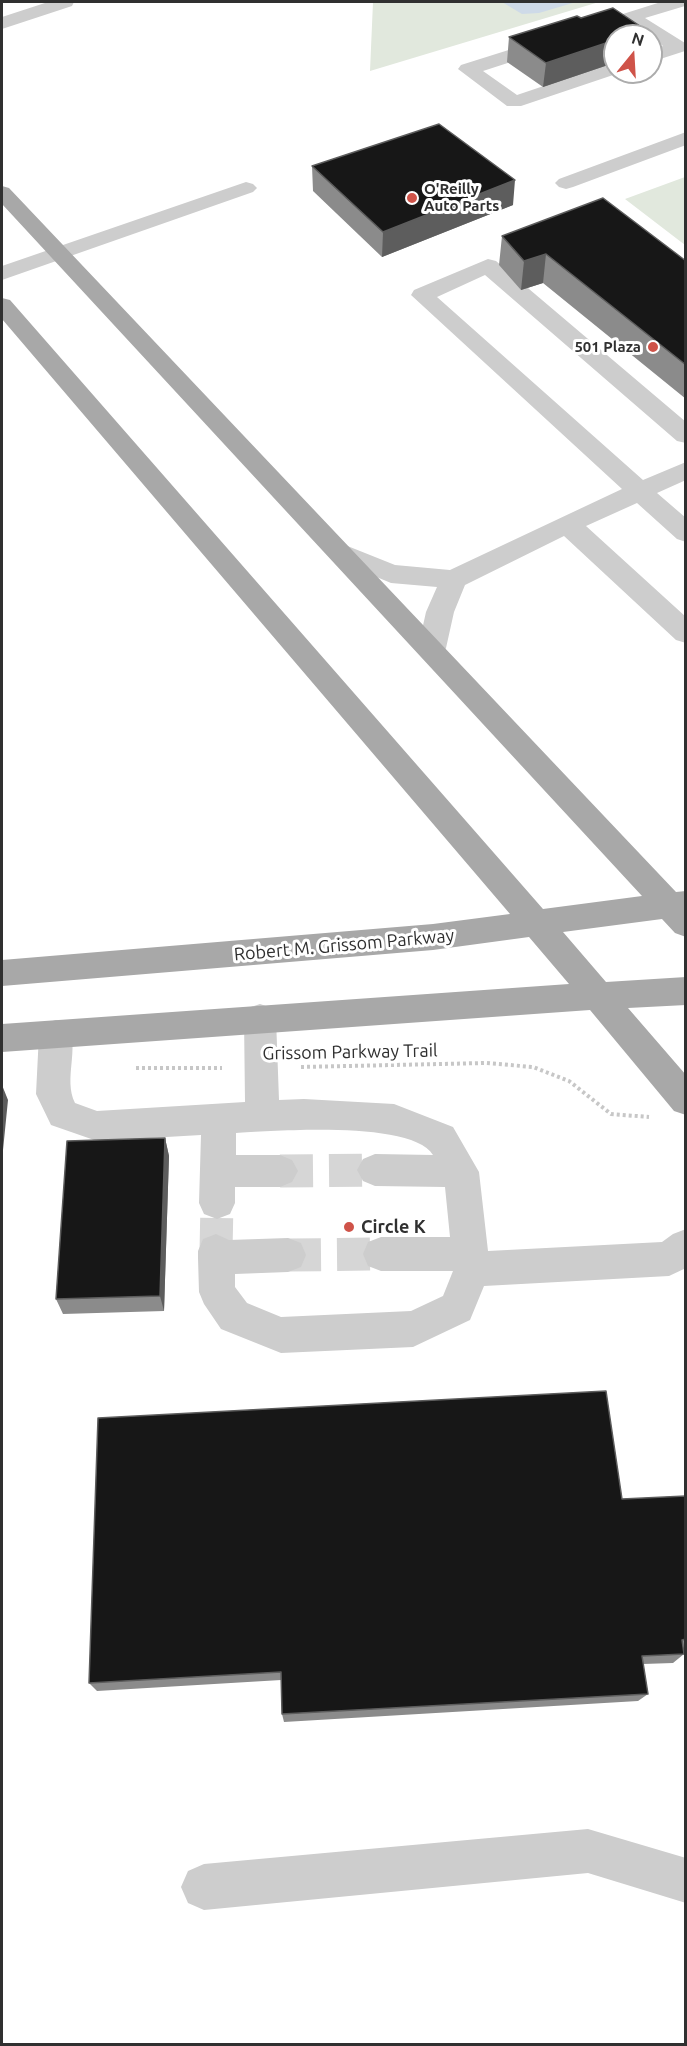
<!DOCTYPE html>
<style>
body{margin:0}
#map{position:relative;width:687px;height:2046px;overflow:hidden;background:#fff;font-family:Ubuntu,sans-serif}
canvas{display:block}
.frame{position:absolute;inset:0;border:3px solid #303030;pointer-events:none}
.north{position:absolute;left:603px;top:24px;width:60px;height:60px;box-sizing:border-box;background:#fff;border:2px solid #acacac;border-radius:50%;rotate:18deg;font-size:16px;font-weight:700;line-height:24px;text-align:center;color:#303030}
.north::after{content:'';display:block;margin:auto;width:21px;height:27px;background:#cf5349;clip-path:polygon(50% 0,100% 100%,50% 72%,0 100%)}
</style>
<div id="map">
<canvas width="687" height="2046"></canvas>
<div class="frame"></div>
<div class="north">N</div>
</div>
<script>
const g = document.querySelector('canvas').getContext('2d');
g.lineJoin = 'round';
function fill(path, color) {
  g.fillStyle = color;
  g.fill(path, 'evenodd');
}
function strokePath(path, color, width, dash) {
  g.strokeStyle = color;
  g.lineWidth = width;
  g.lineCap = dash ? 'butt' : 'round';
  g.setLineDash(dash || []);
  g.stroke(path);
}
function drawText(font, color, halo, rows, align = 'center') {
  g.font = font + ' Ubuntu,sans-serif';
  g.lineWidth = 6;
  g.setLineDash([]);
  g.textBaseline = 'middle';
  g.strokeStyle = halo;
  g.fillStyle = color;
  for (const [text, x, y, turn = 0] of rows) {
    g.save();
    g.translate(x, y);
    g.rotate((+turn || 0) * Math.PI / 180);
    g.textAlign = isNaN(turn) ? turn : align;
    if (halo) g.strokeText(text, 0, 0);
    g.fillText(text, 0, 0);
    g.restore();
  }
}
fill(new Path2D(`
 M 373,2 L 599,2 L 370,71 Z
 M 685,177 L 685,245 L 625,199 Z`), '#e1e8dd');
fill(new Path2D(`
 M 502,2 L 576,2 L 539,13 L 522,14 Z`), '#cedae8');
strokePath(new Path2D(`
 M 280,1171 L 375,1170
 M 216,1251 L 217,1203
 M 288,1255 L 381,1254`), '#d6d6d6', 33, [33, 16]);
strokePath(new Path2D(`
 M 301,1067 L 486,1063 L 533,1067 L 569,1081 L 611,1114 L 649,1117
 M 136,1068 L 222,1068`), '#c7c7c7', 4, [3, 3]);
fill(new Path2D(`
 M 48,2 L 74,2 L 72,6 L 2,29 L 2,17 Z
 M 661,2 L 686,2 L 685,6 L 645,18 L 685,43 L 685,51 L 651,62 L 651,50 L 663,46 L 651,36 L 628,24 L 483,71 L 517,95 L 615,62 L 615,72 L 622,72 L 521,106 L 507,106 L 458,69 L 461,65 Z
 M 686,132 L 686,145 L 573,187 L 566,189 L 559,187 L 555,183 L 559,179 Z
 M 246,182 L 253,184 L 257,188 L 253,192 L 2,280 L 2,266 Z
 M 488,259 L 496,261 L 686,422 L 686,443 L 677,441 L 485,275 L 437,297 L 643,480 L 686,462 L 686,480 L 657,493 L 686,518 L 686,542 L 677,539 L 637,503 L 586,526 L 686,617 L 686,643 L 676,640 L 564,536 L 465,585 L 454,612 L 446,648 L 442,655 L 432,658 L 422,655 L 418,648 L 426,612 L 437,587 L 391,583 L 331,558 L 327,552 L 331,546 L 340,543 L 395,565 L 450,570 L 622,489 L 411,295 L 414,290 Z
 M 260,1004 L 272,1008 L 276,1018 L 279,1100 L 304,1099 L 394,1104 L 453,1127 L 479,1172 L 488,1251 L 662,1242 L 673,1234 L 686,1229 L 686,1268 L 669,1276 L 484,1286 L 470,1320 L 413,1347 L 281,1353 L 221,1329 L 204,1304 L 199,1292 L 198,1258 L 198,1251 L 203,1239 L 216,1234 L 229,1240 L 288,1238 L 301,1243 L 306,1255 L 301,1267 L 288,1272 L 235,1274 L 235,1287 L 247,1303 L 281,1317 L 411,1311 L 443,1296 L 453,1271 L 381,1271 L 368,1266 L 363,1254 L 368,1242 L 381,1237 L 450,1237 L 445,1187 L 375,1186 L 363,1181 L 357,1170 L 363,1159 L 375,1154 L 433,1155 C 412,1120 274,1131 236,1133 L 236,1155 L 280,1155 L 292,1160 L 298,1171 L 292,1182 L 280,1187 L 235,1187 L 235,1203 L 230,1214 L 217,1219 L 204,1214 L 199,1203 L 201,1135 L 97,1141 L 51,1125 L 36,1094 L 39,1034 L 44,1024 L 56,1020 L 68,1024 C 80,1049 63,1079 75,1103 L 97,1111 L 245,1102 L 244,1018 L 248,1008 Z
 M 588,1829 L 686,1858 L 686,1903 L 588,1873 L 204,1910 L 188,1903 L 181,1887 L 188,1871 L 204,1864 Z`), '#cdcdcd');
fill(new Path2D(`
 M 2,186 L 9,188 L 676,892 L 686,891 L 686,937 L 675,933 L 662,919 L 563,932 L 606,982 L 686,977 L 686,1005 L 628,1008 L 686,1075 L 686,1115 L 674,1111 L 590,1010 L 2,1052 L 2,1024 L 569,984 L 529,937 L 433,950 L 2,986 L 2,960 L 433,924 L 510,914 L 2,319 L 2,298 L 10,300 L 543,909 L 642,896 L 2,204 Z`), '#a8a8a8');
fill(new Path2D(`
 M 581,18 L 615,36 L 615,60 L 612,61 L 611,64 L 543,87 L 507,62 L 509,37 Z
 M 312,166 L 513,205 L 382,257 L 313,191 Z
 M 502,236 L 686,261 L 686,399 L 543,283 L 521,290 L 499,265 Z
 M 165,1138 L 169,1156 L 164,1311 L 63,1314 L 56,1299 Z
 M 686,1496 L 686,1648 L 684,1648 L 684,1654 L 673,1663 L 643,1664 L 648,1694 L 638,1701 L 284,1722 L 282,1714 L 281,1680 L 97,1691 L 89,1683 L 622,1499 Z`), '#8b8b8b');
fill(new Path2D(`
 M 643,28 L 641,36 L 617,36 Z
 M 615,37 L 615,60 L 612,61 L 611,64 L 543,87 L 546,63 Z
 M 515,180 L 513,205 L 382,257 L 383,232 Z
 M 546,254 L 543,283 L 521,290 L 524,261 Z
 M 2,1085 L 8,1100 L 2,1160 Z
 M 165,1138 L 169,1156 L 164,1311 L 160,1296 Z`), '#5d5d5d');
const building = new Path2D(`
 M 613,8 L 643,28 L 612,38 L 615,40 L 546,63 L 509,37 L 577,16 L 581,18 Z
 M 439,124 L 515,180 L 383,232 L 312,166 Z
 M 603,198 L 686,261 L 686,365 L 546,254 L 524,261 L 502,236 Z
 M 165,1138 L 160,1296 L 56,1299 L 67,1141 Z
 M 606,1391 L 622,1499 L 686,1496 L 686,1639 L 682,1640 L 684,1654 L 642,1656 L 648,1694 L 282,1714 L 281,1672 L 89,1683 L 98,1418 Z`);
fill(building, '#171717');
strokePath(building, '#5d5d5d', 1.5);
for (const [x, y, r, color] of [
 [412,198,6,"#cf5349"],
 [653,347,6,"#cf5349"],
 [349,1227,6,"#cf5349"]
]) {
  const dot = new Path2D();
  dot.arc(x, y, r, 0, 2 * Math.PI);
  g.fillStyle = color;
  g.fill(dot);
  strokePath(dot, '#fff', 2);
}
drawText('bold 15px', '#303030', '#fff', [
 ["O'Reilly",424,189],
 ["Auto Parts",424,206],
 ["501 Plaza",641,347,"right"]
], 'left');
drawText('18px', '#303030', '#fff', [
 ["Robert M. Grissom Parkway",344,945,-5],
 ["Grissom Parkway Trail",350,1052,-1]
]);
drawText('bold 18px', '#303030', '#fff', [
 ["Circle K",361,1227]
], 'left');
</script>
